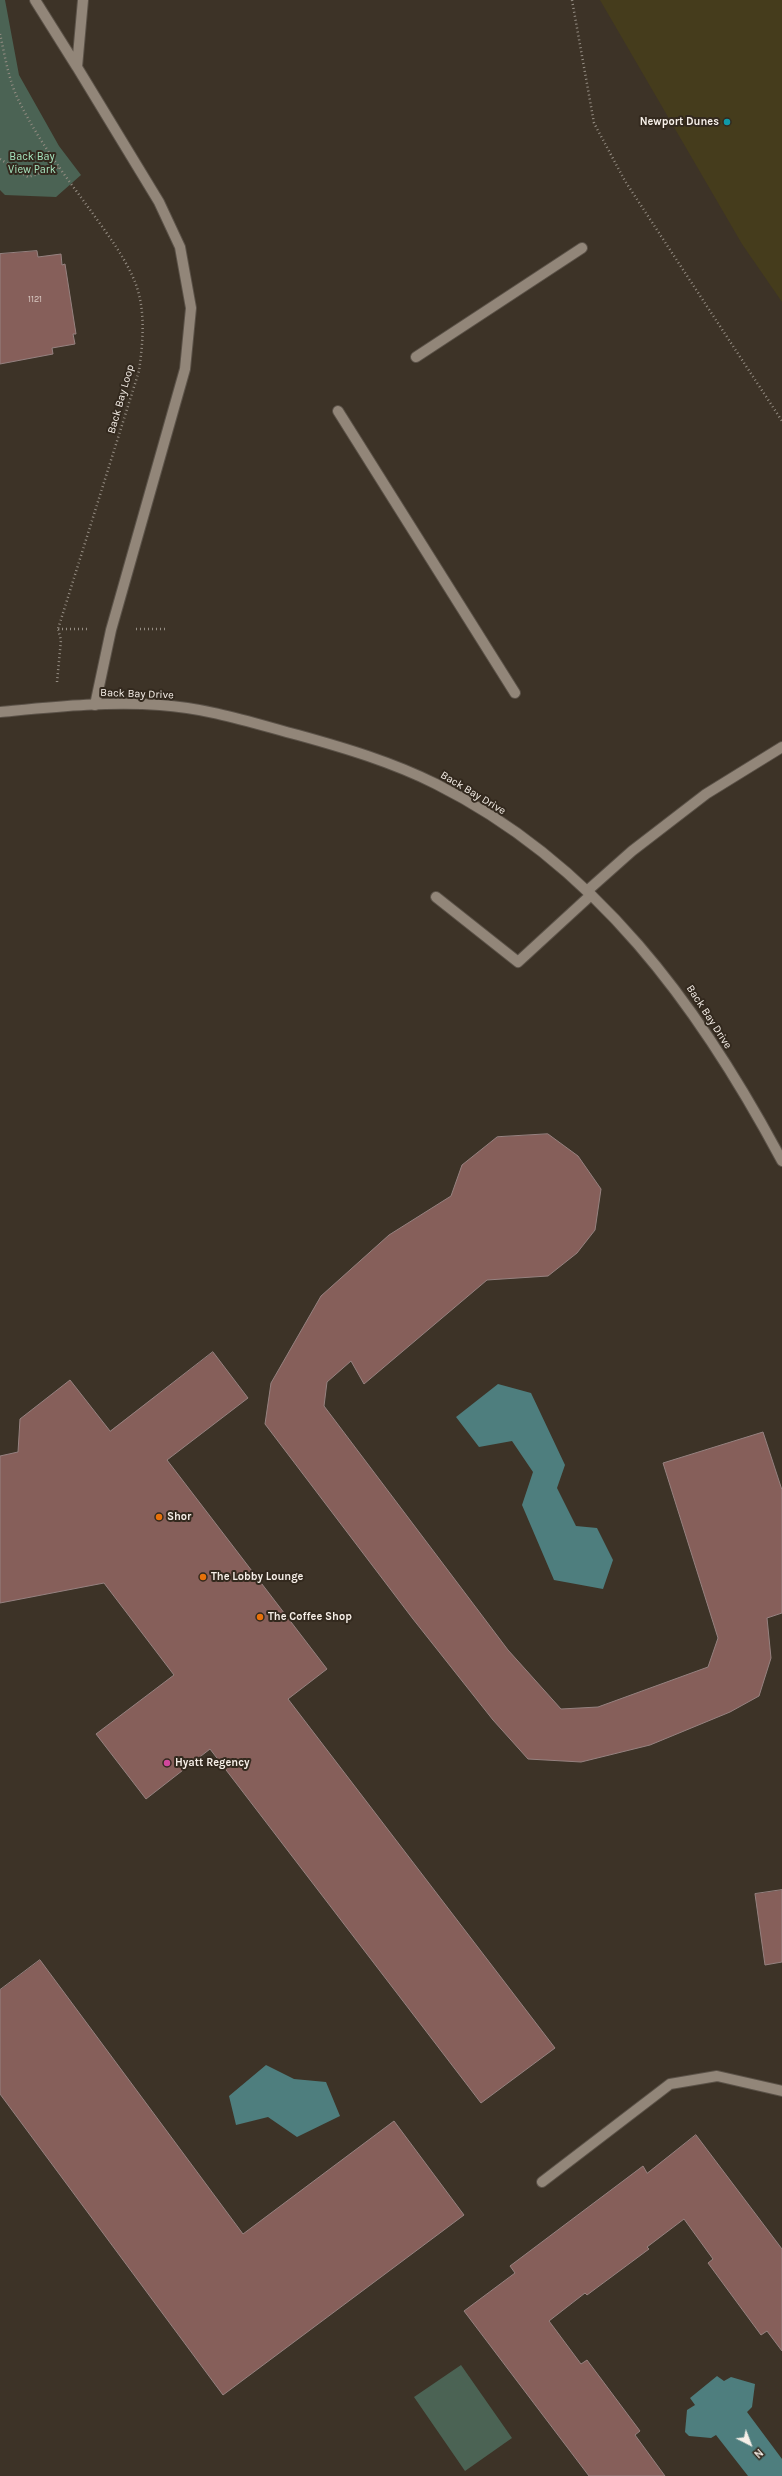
<!DOCTYPE html>
<style>
body{margin:0}
#map{position:relative;width:782px;height:2476px;overflow:hidden;background:#3d3327;font-family:Karla,sans-serif}
canvas{display:block}
.north{position:absolute;left:730px;top:2424px;width:40px;height:40px;-webkit-text-stroke:3px #33291e;paint-order:stroke;rotate:138deg;font-size:11px;font-weight:700;line-height:16px;text-align:center;color:#f6efe8}
.north::after{content:'';display:block;margin:auto;width:14px;height:18px;background:#f6efe8;clip-path:polygon(50% 0,100% 100%,50% 72%,0 100%)}
</style>
<div id="map">
<canvas width="782" height="2476"></canvas>
<div class="north">N</div>
</div>
<script>
const g = document.querySelector('canvas').getContext('2d');
g.lineJoin = 'round';
function fill(path, color) {
  g.fillStyle = color;
  g.fill(path, 'evenodd');
}
function strokePath(path, color, width, dash) {
  g.strokeStyle = color;
  g.lineWidth = width;
  g.lineCap = dash ? 'butt' : 'round';
  g.setLineDash(dash || []);
  g.stroke(path);
}
function drawText(font, color, halo, rows, align = 'center') {
  g.font = font + ' Karla,sans-serif';
  g.lineWidth = 4;
  g.setLineDash([]);
  g.textBaseline = 'middle';
  g.strokeStyle = halo;
  g.fillStyle = color;
  for (const [text, x, y, turn = 0] of rows) {
    g.save();
    g.translate(x, y);
    g.rotate((+turn || 0) * Math.PI / 180);
    g.textAlign = isNaN(turn) ? turn : align;
    if (halo) g.strokeText(text, 0, 0);
    g.fillText(text, 0, 0);
    g.restore();
  }
}
fill(new Path2D(`
 M 0,0 L 5,0 L 19,75 L 59,146 L 81,175 L 56,197 L 5,195 L 0,190 Z
 M 461,2365 L 512,2438 L 465,2471 L 414,2397 Z`), '#4b6354');
fill(new Path2D(`
 M 600,0 L 782,0 L 782,302 L 742,244 Z`), '#453c1c');
fill(new Path2D(`
 M 498,1384 L 531,1393 L 565,1465 L 557,1488 L 576,1526 L 597,1528 L 613,1560 L 603,1589 L 554,1580 L 522,1505 L 533,1472 L 512,1441 L 479,1447 L 456,1417 Z
 M 266,2065 L 294,2079 L 326,2082 L 340,2116 L 297,2137 L 268,2117 L 236,2125 L 229,2096 Z
 M 717,2376 L 724,2381 L 731,2377 L 755,2384 L 752,2407 L 747,2412 L 782,2459 L 782,2476 L 748,2476 L 716,2435 L 711,2438 L 689,2436 L 685,2432 L 687,2410 L 695,2405 L 690,2398 Z`), '#4e7e7e');
const building = new Path2D(`
 M 37,251 L 38,257 L 61,254 L 62,265 L 65,264 L 76,334 L 73,334 L 75,344 L 52,348 L 53,354 L 0,364 L 0,254 Z
 M 548,1134 L 578,1156 L 601,1189 L 595,1230 L 577,1253 L 548,1276 L 487,1280 L 364,1384 L 351,1361 L 327,1382 L 324,1406 L 508,1650 L 561,1709 L 598,1707 L 708,1667 L 718,1638 L 663,1463 L 763,1432 L 782,1490 L 782,1613 L 767,1618 L 771,1658 L 759,1696 L 730,1712 L 650,1745 L 581,1762 L 528,1759 L 493,1720 L 413,1619 L 265,1424 L 271,1383 L 321,1296 L 389,1235 L 451,1196 L 462,1165 L 497,1137 Z
 M 213,1352 L 248,1398 L 167,1460 L 327,1669 L 288,1699 L 555,2048 L 481,2103 L 210,1749 L 146,1799 L 96,1734 L 174,1675 L 104,1583 L 0,1603 L 0,1456 L 18,1452 L 20,1419 L 70,1380 L 110,1431 Z
 M 782,1890 L 782,1962 L 765,1965 L 755,1894 Z
 M 40,1960 L 243,2234 L 394,2121 L 464,2215 L 223,2395 L 0,2094 L 0,1990 Z
 M 696,2135 L 782,2249 L 782,2351 L 767,2331 L 761,2335 L 708,2263 L 713,2259 L 684,2219 L 647,2247 L 649,2249 L 587,2295 L 585,2293 L 549,2321 L 581,2364 L 587,2360 L 640,2431 L 635,2435 L 665,2476 L 589,2476 L 464,2311 L 515,2273 L 510,2266 L 643,2166 L 647,2173 Z`);
fill(building, '#865f5a');
strokePath(building, '#968280', 1);
const lane = new Path2D(`
 M 35,0 L 77,67
 M 83,0 L 77,67 L 159,202 L 180,247 L 191,308 L 185,369 L 111,630 L 95,705
 M 416,357 L 582,248
 M 338,411 L 515,693
 M 587,891 L 632,851 L 706,794 L 782,747
 M 436,897 L 518,962 L 591,895
 M 542,2182 L 670,2084 L 717,2076 L 782,2091`);
const secondary = new Path2D(`
 M 0,712 C 53,707 107,701 160,705 C 208,708 253,723 298,735 C 345,748 392,762 436,784 C 596,864 700,1007 782,1161`);
strokePath(lane, '#5b5248', 12);
strokePath(secondary, '#5b5248', 12);
strokePath(new Path2D(`
 M 572,0 L 594,123 L 625,181 L 782,421
 M 0,34 C 5,56 9,83 20,103 C 38,140 64,174 88,207 C 105,231 124,255 135,282 C 146,310 143,342 139,371 L 58,629
 M 0,159 L 28,177 L 60,167
 M 58,629 L 87,629
 M 136,629 L 168,629
 M 57,682 L 61,640 L 58,629`), '#958d83', 2.5, [1, 3]);
strokePath(lane, '#928679', 10);
strokePath(secondary, '#928679', 10);
for (const [x, y, r, color] of [
 [727,122,4,"#0f9aa8"],
 [159,1517,4,"#e8710a"],
 [203,1577,4,"#e8710a"],
 [260,1617,4,"#e8710a"],
 [167,1763,4,"#d1479c"]
]) {
  const dot = new Path2D();
  dot.arc(x, y, r, 0, 2 * Math.PI);
  g.fillStyle = color;
  g.fill(dot);
  strokePath(dot, '#33291e', 1.5);
}
drawText('9px', '#dacbc4', null, [
 ["1121",35,299]
]);
drawText('bold 11px', '#f6efe8', '#33291e', [
 ["Newport Dunes",719,122,"right"],
 ["Shor",167,1517],
 ["The Lobby Lounge",211,1577],
 ["The Coffee Shop",268,1617],
 ["Hyatt Regency",175,1763]
], 'left');
drawText('11px', '#a6e4be', '#33291e', [
 ["Back Bay",32,157],
 ["View Park",32,170]
]);
drawText('11px', '#f6efe8', '#33291e', [
 ["Back Bay Loop",121,399,-74],
 ["Back Bay Drive",137,694,2],
 ["Back Bay Drive",473,793,31],
 ["Back Bay Drive",709,1017,57]
]);
</script>
